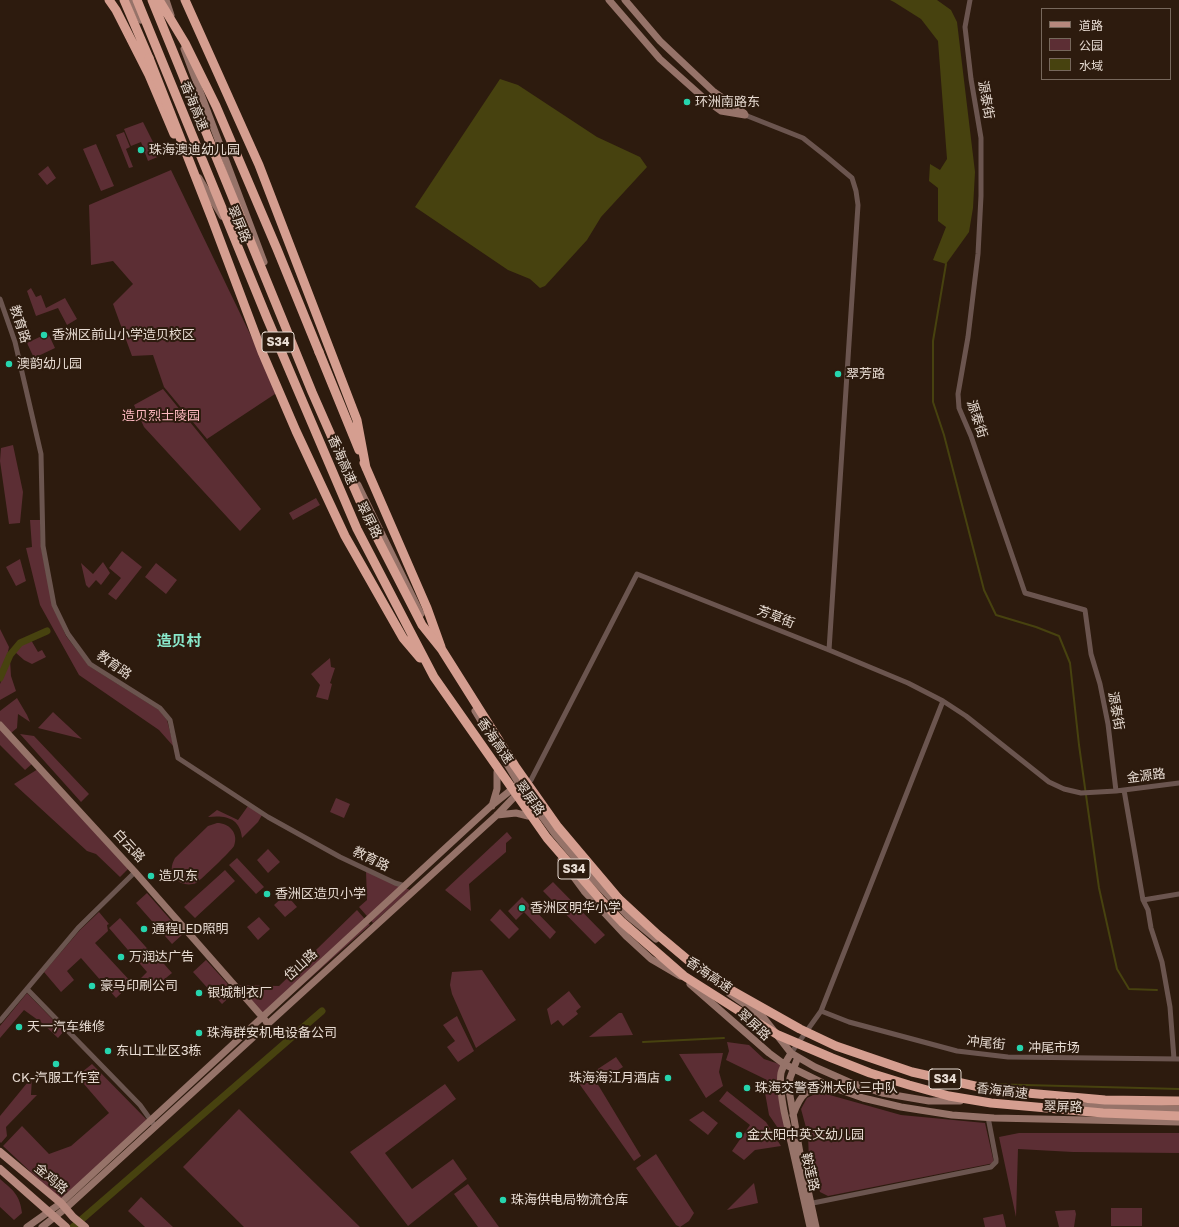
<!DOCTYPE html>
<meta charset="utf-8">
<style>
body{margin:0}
#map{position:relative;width:1179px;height:1227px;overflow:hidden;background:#2d1b0e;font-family:"Golos Text","Noto Sans SC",sans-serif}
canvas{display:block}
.legend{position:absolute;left:1041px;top:8px;width:130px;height:72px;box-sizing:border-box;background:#2d1b0e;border:1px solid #77685c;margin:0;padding:5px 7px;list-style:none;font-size:12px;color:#e7dbd2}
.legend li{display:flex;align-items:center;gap:8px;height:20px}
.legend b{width:20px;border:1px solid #77685c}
</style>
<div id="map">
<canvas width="1179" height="1227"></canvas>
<ul class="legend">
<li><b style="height:5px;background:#b7897e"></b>道路</li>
<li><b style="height:11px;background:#5c2e34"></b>公园</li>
<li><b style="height:11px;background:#47420f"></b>水域</li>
</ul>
</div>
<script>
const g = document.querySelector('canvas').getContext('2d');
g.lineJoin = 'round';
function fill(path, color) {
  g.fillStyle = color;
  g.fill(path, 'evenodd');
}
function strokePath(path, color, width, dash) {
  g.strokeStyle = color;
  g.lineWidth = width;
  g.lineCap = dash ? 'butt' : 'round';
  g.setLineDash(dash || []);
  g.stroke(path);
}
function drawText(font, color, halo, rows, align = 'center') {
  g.font = font + ' "Golos Text","Noto Sans SC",sans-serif';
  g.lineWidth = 4;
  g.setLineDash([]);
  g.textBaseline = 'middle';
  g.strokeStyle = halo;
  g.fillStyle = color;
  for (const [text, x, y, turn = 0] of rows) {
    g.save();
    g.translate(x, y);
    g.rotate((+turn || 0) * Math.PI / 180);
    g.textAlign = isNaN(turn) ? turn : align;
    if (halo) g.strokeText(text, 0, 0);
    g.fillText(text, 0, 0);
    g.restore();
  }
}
fill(new Path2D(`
 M 143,122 L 160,156 L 148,161 L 141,142 L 131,146 L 124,129 Z
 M 124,132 L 130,147 L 126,149 L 133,167 L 129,168 L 116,135 Z
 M 96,144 L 114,186 L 101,191 L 83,149 Z
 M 48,166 L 56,178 L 47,185 L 38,174 Z
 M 171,170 L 278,392 L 207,439 L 164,387 L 153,355 L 132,356 L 113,304 L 133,284 L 113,261 L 91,265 L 89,205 Z
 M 31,288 L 36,297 L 41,295 L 46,308 L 65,298 L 77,319 L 67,325 L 58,308 L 36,316 L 27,291 Z
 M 48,333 L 55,348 L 34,358 L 27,343 Z
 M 163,389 L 261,509 L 240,531 L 144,427 L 134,405 Z
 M 13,445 L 23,492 L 20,523 L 9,524 L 0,461 L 1,448 Z
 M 316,498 L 320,505 L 293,520 L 289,513 Z
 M 30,520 L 40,520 L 41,546 L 52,603 L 66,636 L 89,666 L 159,710 L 167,720 L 174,747 L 159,730 L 79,675 L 40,605 L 26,548 L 32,547 Z
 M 122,551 L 142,567 L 116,600 L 108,594 L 121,578 L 109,568 Z
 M 20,559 L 26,581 L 16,586 L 6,567 Z
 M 103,562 L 110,573 L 101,585 L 96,580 L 89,588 L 86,585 L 81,563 L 93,574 Z
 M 156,563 L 177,580 L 166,594 L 145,577 Z
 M 0,629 L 9,647 L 7,656 L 0,671 Z
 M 31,640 L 38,652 L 42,650 L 46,657 L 32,664 L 24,660 L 15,652 L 22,644 Z
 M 330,658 L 331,667 L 335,668 L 330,683 L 332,684 L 328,700 L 316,697 L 320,685 L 311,674 Z
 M 10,660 L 11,676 L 16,691 L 0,700 L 0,684 Z
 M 17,698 L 27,715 L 30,722 L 18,714 L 17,728 L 11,733 L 0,721 L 0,711 Z
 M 53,712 L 82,739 L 38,728 Z
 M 0,728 L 33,763 L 25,770 L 0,745 Z
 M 20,734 L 34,736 L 89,794 L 81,802 Z
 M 38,769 L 129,868 L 120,877 L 96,854 L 87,851 L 14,784 Z
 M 336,798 L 350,804 L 344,818 L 330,812 Z
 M 248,806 L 262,815 L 258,822 L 242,838 C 240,818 226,815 208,817 L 217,810 L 238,820 Z
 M 217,823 C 229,823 239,833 234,846 C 231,851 201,880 196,883 C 189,886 180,884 176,879 C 170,872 171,865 175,858 L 208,826 Z
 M 507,832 L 512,838 L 506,843 L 506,852 L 469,884 L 471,911 L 445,890 Z
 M 268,849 L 280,862 L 268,873 L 257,860 Z
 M 237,858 L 264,887 L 256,894 L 229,865 Z
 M 225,870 L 235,881 L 195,918 L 184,907 Z
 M 366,871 L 410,890 L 373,923 L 359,907 L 367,900 Z
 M 553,882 L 605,935 L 595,944 L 543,891 Z
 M 147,893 L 183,934 L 172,944 L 136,903 Z
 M 286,894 L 297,907 L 285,917 L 274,905 Z
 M 522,897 L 556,932 L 550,939 L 524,912 L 516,920 L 508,911 Z
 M 500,909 L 519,929 L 509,939 L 490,920 Z
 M 357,910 L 370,925 L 265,1018 L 235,985 L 279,986 Z
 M 99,912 L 109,924 L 107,925 L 108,931 L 95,943 L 132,983 L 116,998 L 81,958 L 67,971 L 74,980 L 61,992 L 44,972 L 80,930 Z
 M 259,917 L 270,929 L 258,940 L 247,927 Z
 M 120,918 L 153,955 L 157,956 L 172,973 L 150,991 L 140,979 L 147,972 L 109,928 Z
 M 206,960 L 235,992 L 222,1004 L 193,972 Z
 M 482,970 L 516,1020 L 476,1048 L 452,994 L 450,985 L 452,972 Z
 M 569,991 L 581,1007 L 576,1011 L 578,1014 L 563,1026 L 558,1020 L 551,1025 L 547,1009 Z
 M 27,993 L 64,1031 L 58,1038 L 42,1023 L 24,1010 L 0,1038 L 0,1026 Z
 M 619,1013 L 622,1013 L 633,1035 L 589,1037 Z
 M 457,1016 L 474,1051 L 458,1062 L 447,1047 L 455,1041 L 443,1025 Z
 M 727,1042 L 749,1045 L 764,1059 L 785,1066 L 781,1082 L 793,1150 L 769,1115 L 764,1087 L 767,1080 L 726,1060 L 729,1051 Z
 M 723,1053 L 719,1072 L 723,1086 L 706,1098 L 679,1054 Z
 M 616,1057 L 623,1067 L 597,1083 L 641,1156 L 634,1161 L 578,1082 Z
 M 92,1064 L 148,1121 L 63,1202 L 3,1146 L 22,1126 L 49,1154 L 71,1146 L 109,1113 L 77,1076 Z
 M 32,1077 L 31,1095 L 37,1095 L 6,1127 L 7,1136 L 1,1143 L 0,1142 L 0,1116 Z
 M 445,1084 L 456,1099 L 385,1153 L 412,1189 L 453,1159 L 467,1179 L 408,1226 L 350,1152 Z
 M 727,1091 L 766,1122 L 781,1146 L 755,1150 L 744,1160 L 732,1151 L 750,1125 L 719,1101 Z
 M 819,1092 L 901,1115 L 985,1123 L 994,1163 L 828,1196 L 820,1192 L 809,1161 L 808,1135 L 801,1109 L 807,1098 Z
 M 239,1109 L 360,1227 L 244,1227 L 183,1167 Z
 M 703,1111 L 718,1123 L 708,1135 L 689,1120 Z
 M 1019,1133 L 1179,1133 L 1179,1153 L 1073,1152 L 1018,1149 L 1016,1217 L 999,1137 Z
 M 656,1154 L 694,1213 L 689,1221 L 680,1227 L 676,1225 L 636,1168 Z
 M 0,1179 C 13,1190 20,1195 22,1213 L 14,1220 L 0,1207 Z
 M 754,1183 L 758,1203 L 727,1210 Z
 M 468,1184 L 499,1227 L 478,1227 L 454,1194 Z
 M 141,1197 L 173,1227 L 145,1227 L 128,1211 Z
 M 1111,1208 L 1142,1208 L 1142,1226 L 1111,1226 Z
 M 1075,1210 L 1076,1214 L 1074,1227 L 1059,1227 L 1055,1211 Z
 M 1003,1214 L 1006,1227 L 985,1227 L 983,1218 Z`), '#5c2e34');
fill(new Path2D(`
 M 890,0 L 937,0 L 951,10 L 957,22 L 975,172 L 973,208 L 969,232 L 946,264 L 933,260 L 946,227 L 938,221 L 938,188 L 929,181 L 930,164 L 940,170 L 947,159 L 938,41 L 921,19 L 894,2 Z
 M 500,79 L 518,85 L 597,137 L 640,157 L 647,167 L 601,217 L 587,240 L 545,286 L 540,288 L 530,279 L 508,270 L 415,207 Z`), '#47420f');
strokePath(new Path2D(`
 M 946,264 L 933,341 L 933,402 L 944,435 L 984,590 L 996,615 L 1036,627 L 1059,636 L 1070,663 L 1079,745 L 1099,888 L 1117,969 L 1129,989 L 1157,990
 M 643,1042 L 724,1038
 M 986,1084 L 1179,1089`), '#47420f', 2);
strokePath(new Path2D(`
 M 0,678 L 10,655 L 20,643 L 47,631
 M 73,1227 L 322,1011`), '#47420f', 7);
strokePath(new Path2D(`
 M 970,0 L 965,27 L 971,79 L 981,138 L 981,196 L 978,254 L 968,337 L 958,394 L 959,408 L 971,436 L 1025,593 L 1085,610 L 1091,654 L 1100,684 L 1108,724 L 1116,791
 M 745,115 L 803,138 L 827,157 L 852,178 L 856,191 L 858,205 L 829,650
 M 0,299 L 15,342 L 41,454 L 43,546 L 54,605 L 68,634 L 90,664 L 160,708 L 170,720 L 178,758 L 268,817 L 340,857 L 395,883 L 405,886
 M 527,784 L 531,780 L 637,574 L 829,650 L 908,683 L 943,701 L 966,716 L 1049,782 L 1064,789 L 1081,793 L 1116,791 L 1179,783
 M 1124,790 L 1143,900 L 1148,910 L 1151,928 L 1162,962 L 1170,1007 L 1174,1059
 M 1143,900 L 1179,894
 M 27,989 L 140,1105 L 155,1126
 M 821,1011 L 849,1022 L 957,1051 L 1008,1057 L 1179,1059
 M 0,1021 L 78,928 L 135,872
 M 791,1053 L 821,1011 L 943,701
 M 808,1204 L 991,1167 L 996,1162 L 996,1159 L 988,1117`), '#6b554f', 5);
strokePath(new Path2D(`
 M 132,0 L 141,20
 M 166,0 L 171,15
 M 609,0 L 660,59 L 707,101 L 721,111 L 745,115
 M 625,0 L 660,41 L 713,91 L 744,113
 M 184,49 L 264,262
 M 199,178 L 222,216
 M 358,485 L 421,614
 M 475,711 L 522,789 L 554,833 L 591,877 L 628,916 L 656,939
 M 0,725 L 135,872 L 265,1020
 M 492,806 L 497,789 L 497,772
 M 497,815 L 516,813 L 528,816
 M 561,860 L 584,891 L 627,937 L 651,959 L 680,976
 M 690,984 L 769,1053 L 784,1064 L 829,1086 L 863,1098 L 901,1107 L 952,1115 L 994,1118 L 1179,1122
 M 730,994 L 763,1017 L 791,1053 L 815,1067 L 849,1082 L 882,1093 L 929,1101 L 960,1101
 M 791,1053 C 788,1059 783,1065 781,1073 C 779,1085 782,1099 784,1111 L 810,1227
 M 798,1057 L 790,1078 L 789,1090 L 800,1153 L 816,1227
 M 1072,1106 L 1179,1109
 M 793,1115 C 801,1093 806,1089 829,1086
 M 27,1227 L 61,1203 L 491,806 L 516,786
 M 42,1227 L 66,1208 L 497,815 L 519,792`), '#967369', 7);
strokePath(new Path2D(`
 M 0,1152 L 61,1203 L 73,1217 L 85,1227
 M 0,1169 L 66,1227`), '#b7897e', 8);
strokePath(new Path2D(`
 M 109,0 L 116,10 L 149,75 L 174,134
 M 124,0 L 149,58
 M 185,0 L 259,165 L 357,420 L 366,468
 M 319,352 L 359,450
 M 364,463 L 427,608 L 441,647
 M 618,898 L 658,935 L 695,966 L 729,989`), '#d59e90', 9);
strokePath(new Path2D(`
 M 137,0 L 267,318 L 357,529 L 410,631 L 434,677 L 547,838 L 600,899 L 622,922 L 684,976 L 755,1021 L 778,1035 L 832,1058 L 870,1073 L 909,1085 L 949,1096 L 991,1103 L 1103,1113 L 1179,1116
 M 152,0 L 312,392 L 370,524 L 422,625 L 442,650 L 515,766 L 558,827 L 618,898
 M 159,0 L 185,43 L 216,106 L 277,249 L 319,352
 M 149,58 L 212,219 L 262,352 L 296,431 L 345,536 L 403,638 L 420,658
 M 729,989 L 800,1029 L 836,1046 L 912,1072 L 993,1090 L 1105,1100 L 1179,1101`), '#d59e90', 9);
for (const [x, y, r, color] of [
 [687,102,4,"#26d5ae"],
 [141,150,4,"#26d5ae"],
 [44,335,4,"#26d5ae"],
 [9,364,4,"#26d5ae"],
 [838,374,4,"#26d5ae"],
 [151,876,4,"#26d5ae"],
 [267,894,4,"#26d5ae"],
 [522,908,4,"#26d5ae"],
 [144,929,4,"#26d5ae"],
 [121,957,4,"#26d5ae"],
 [92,986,4,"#26d5ae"],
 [199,993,4,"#26d5ae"],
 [19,1027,4,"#26d5ae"],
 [199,1033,4,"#26d5ae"],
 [1020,1048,4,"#26d5ae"],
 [108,1051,4,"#26d5ae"],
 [56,1064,4,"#26d5ae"],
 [668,1078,4,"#26d5ae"],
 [747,1088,4,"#26d5ae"],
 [739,1135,4,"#26d5ae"],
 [503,1200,4,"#26d5ae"]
]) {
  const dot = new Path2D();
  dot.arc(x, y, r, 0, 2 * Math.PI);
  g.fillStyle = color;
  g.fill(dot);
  strokePath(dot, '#2d1b0e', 1.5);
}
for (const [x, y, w] of [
 [278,342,32],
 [574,869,32],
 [945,1079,32]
]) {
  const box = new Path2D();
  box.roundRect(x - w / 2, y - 10, w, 20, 3);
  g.fillStyle = '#2d1b0e';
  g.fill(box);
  strokePath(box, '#e7dbd2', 1);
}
drawText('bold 12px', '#e7dbd2', null, [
 ["S34",278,342],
 ["S34",574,869],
 ["S34",945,1079]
]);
drawText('13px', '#e7dbd2', '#2d1b0e', [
 ["源泰街",986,100,80],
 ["香海高速",194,106,68],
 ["翠屏路",239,224,67],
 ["教育路",20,324,72],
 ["源泰街",977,419,72],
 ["香海高速",342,460,67],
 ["翠屏路",369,520,63],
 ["芳草街",776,617,21],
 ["教育路",114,665,35],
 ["源泰街",1116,711,80],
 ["香海高速",495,741,55],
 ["金源路",1146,776,-7],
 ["翠屏路",530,798,54],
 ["白云路",129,846,47],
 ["教育路",371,859,26],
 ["岱山路",301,965,-43],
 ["香海高速",709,975,34],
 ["翠屏路",754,1025,42],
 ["冲尾街",986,1043,6],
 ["香海高速",1002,1091,7],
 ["翠屏路",1063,1107,1],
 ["鞍莲路",810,1172,77],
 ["金鸡路",51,1179,40]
]);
drawText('13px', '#e7dbd2', '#2d1b0e', [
 ["环洲南路东",695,102],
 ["珠海澳迪幼儿园",149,150],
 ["香洲区前山小学造贝校区",52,335],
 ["澳韵幼儿园",17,364],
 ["翠芳路",846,374],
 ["造贝东",159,876],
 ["香洲区造贝小学",275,894],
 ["香洲区明华小学",530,908],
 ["通程LED照明",152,929],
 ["万润达广告",129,957],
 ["豪马印刷公司",100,986],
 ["银城制衣厂",207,993],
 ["天一汽车维修",27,1027],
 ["珠海群安机电设备公司",207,1033],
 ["冲尾市场",1028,1048],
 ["东山工业区3栋",116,1051],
 ["CK-汽服工作室",56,1078,"center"],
 ["珠海海江月酒店",660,1078,"right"],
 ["珠海交警香洲大队三中队",755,1088],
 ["金太阳中英文幼儿园",747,1135],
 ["珠海供电局物流仓库",511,1200]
], 'left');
drawText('13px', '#fdb9c0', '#2d1b0e', [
 ["造贝烈士陵园",161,416]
]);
drawText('bold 15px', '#89e8cb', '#2d1b0e', [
 ["造贝村",179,641]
]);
</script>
